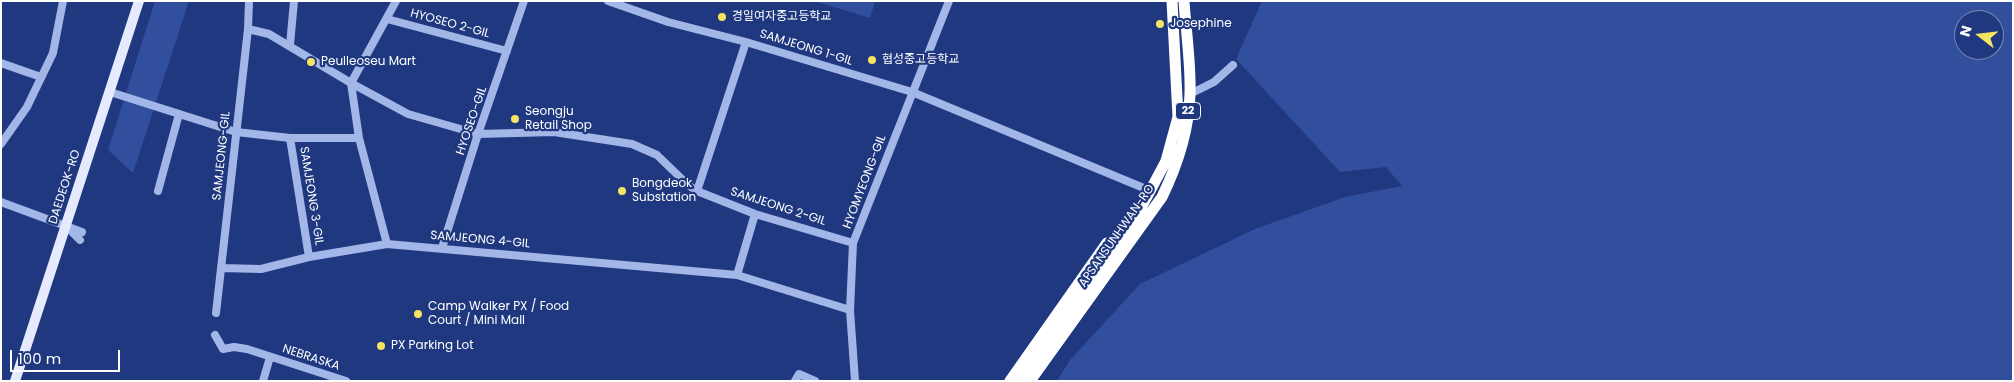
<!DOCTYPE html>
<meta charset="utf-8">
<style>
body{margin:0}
#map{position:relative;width:2014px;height:382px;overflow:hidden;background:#1f387f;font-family:Poppins,sans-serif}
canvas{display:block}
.frame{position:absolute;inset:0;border:2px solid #fff;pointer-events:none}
.north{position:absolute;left:1954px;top:10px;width:50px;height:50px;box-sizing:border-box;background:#1f387f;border:1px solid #7988b2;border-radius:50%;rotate:286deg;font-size:14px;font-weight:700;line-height:20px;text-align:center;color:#fff}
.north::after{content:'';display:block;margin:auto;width:18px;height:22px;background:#f6e562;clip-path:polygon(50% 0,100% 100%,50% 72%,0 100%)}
.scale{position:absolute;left:10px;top:350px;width:110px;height:22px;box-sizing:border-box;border:2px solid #fff;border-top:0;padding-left:6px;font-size:15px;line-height:18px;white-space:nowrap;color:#fff;-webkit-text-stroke:4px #1f387f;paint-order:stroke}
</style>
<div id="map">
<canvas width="2014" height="382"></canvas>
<div class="frame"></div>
<div class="north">N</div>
<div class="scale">100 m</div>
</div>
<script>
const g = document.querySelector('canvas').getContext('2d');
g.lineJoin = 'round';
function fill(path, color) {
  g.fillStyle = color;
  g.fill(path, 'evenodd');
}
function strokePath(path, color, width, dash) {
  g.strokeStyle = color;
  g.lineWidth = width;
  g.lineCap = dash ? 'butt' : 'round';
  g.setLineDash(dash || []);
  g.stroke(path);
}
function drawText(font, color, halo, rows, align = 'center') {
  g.font = font + ' Poppins,"Noto Sans KR",sans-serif';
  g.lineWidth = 4.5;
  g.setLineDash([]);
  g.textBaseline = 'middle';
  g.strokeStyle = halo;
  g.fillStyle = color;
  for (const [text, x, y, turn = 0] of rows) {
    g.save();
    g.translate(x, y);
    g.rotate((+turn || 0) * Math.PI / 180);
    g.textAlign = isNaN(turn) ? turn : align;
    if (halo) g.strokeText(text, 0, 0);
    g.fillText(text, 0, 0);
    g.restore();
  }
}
fill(new Path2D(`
 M 155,1 L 189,1 L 133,173 L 108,150 Z
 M 814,1 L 874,1 L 875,2 L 870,18 Z
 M 1262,1 L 2013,1 L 2013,381 L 1057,381 L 1070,360 L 1140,284 L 1255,229 L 1345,197 L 1402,186 L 1386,167 L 1340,172 L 1236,59 ZM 1964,20 L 1994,20 L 1994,50 L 1964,50 Z`), '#314f9d');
strokePath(new Path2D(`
 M 608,1 L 668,22 L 746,42 L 912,92 L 1151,191
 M 387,19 L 507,51
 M 248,29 L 269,34 L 351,83 L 408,114 L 478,134 L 554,132 L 632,144 L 657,155 L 688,185 L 697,191 L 755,214 L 853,243
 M 290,45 L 294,1
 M 1,63 L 41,77
 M 110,92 L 236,132 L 290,138 L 359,138
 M 1190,94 L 1214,82 L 1233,65
 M 290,138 L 309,257
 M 1,144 L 27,107 L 53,53 L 63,1
 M 158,191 L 179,114
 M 697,191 L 746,42
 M 1,202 L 82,232
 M 67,227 L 80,240
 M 387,244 L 359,138 L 351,83 L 396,1
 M 442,248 L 478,134 L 524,1
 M 222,268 L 261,269 L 309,257 L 387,244 L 737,275 L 850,310
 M 737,275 L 755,214
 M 216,313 L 248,29 L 249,1
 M 215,335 L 223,349 L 234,347 L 247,349 L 346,381
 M 263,381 L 270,357
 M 795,381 L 799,374 L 815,381
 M 855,381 L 850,310 L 853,243 L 949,1`), '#a3b6e8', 8);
strokePath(new Path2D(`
 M 15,381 L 139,1`), '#e5eafe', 10);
strokePath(new Path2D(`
 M 1010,381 L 1107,243
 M 1021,381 L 1142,206 L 1166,161 L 1178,117 L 1172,1
 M 1030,381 L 1162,197 C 1178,164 1189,130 1190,94 C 1191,63 1186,32 1184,1`), '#fff', 11);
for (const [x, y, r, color] of [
 [722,17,5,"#f6e562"],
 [1160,24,5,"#f6e562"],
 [872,60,5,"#f6e562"],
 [311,62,5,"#f6e562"],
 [515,119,5,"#f6e562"],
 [622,191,5,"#f6e562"],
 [418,314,5,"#f6e562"],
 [381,346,5,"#f6e562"]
]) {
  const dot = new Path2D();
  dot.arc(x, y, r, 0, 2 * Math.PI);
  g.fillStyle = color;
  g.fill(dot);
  strokePath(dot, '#1f387f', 2);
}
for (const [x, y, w] of [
 [1188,111,25]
]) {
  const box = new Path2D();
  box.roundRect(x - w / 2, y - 8.5, w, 17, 4);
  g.fillStyle = '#1f387f';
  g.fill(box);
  strokePath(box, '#fff', 1);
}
drawText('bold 11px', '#fff', null, [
 ["22",1188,111]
]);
drawText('12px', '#fff', '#1f387f', [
 ["경일여자중고등학교",732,17],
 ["Josephine",1170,24],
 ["협성중고등학교",882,60],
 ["Peulleoseu Mart",321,62],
 ["Seongju",525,112],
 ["Retail Shop",525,126],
 ["Bongdeok",632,184],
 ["Substation",632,198],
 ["Camp Walker PX / Food",428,307],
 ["Court / Mini Mall",428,321],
 ["PX Parking Lot",391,346]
], 'left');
drawText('12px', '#fff', '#1f387f', [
 ["HYOSEO 2-GIL",450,24,15],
 ["SAMJEONG 1-GIL",806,48,17],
 ["HYOSEO-GIL",472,121,-71],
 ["SAMJEONG-GIL",222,156,-84],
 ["HYOMYEONG-GIL",865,182,-69],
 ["DAEDEOK-RO",65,187,-72],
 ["SAMJEONG 3-GIL",311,196,81],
 ["SAMJEONG 2-GIL",778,207,18],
 ["APSANSUNHWAN-RO",1117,236,-55],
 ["SAMJEONG 4-GIL",480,240,5],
 ["NEBRASKA",311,358,18]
]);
</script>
